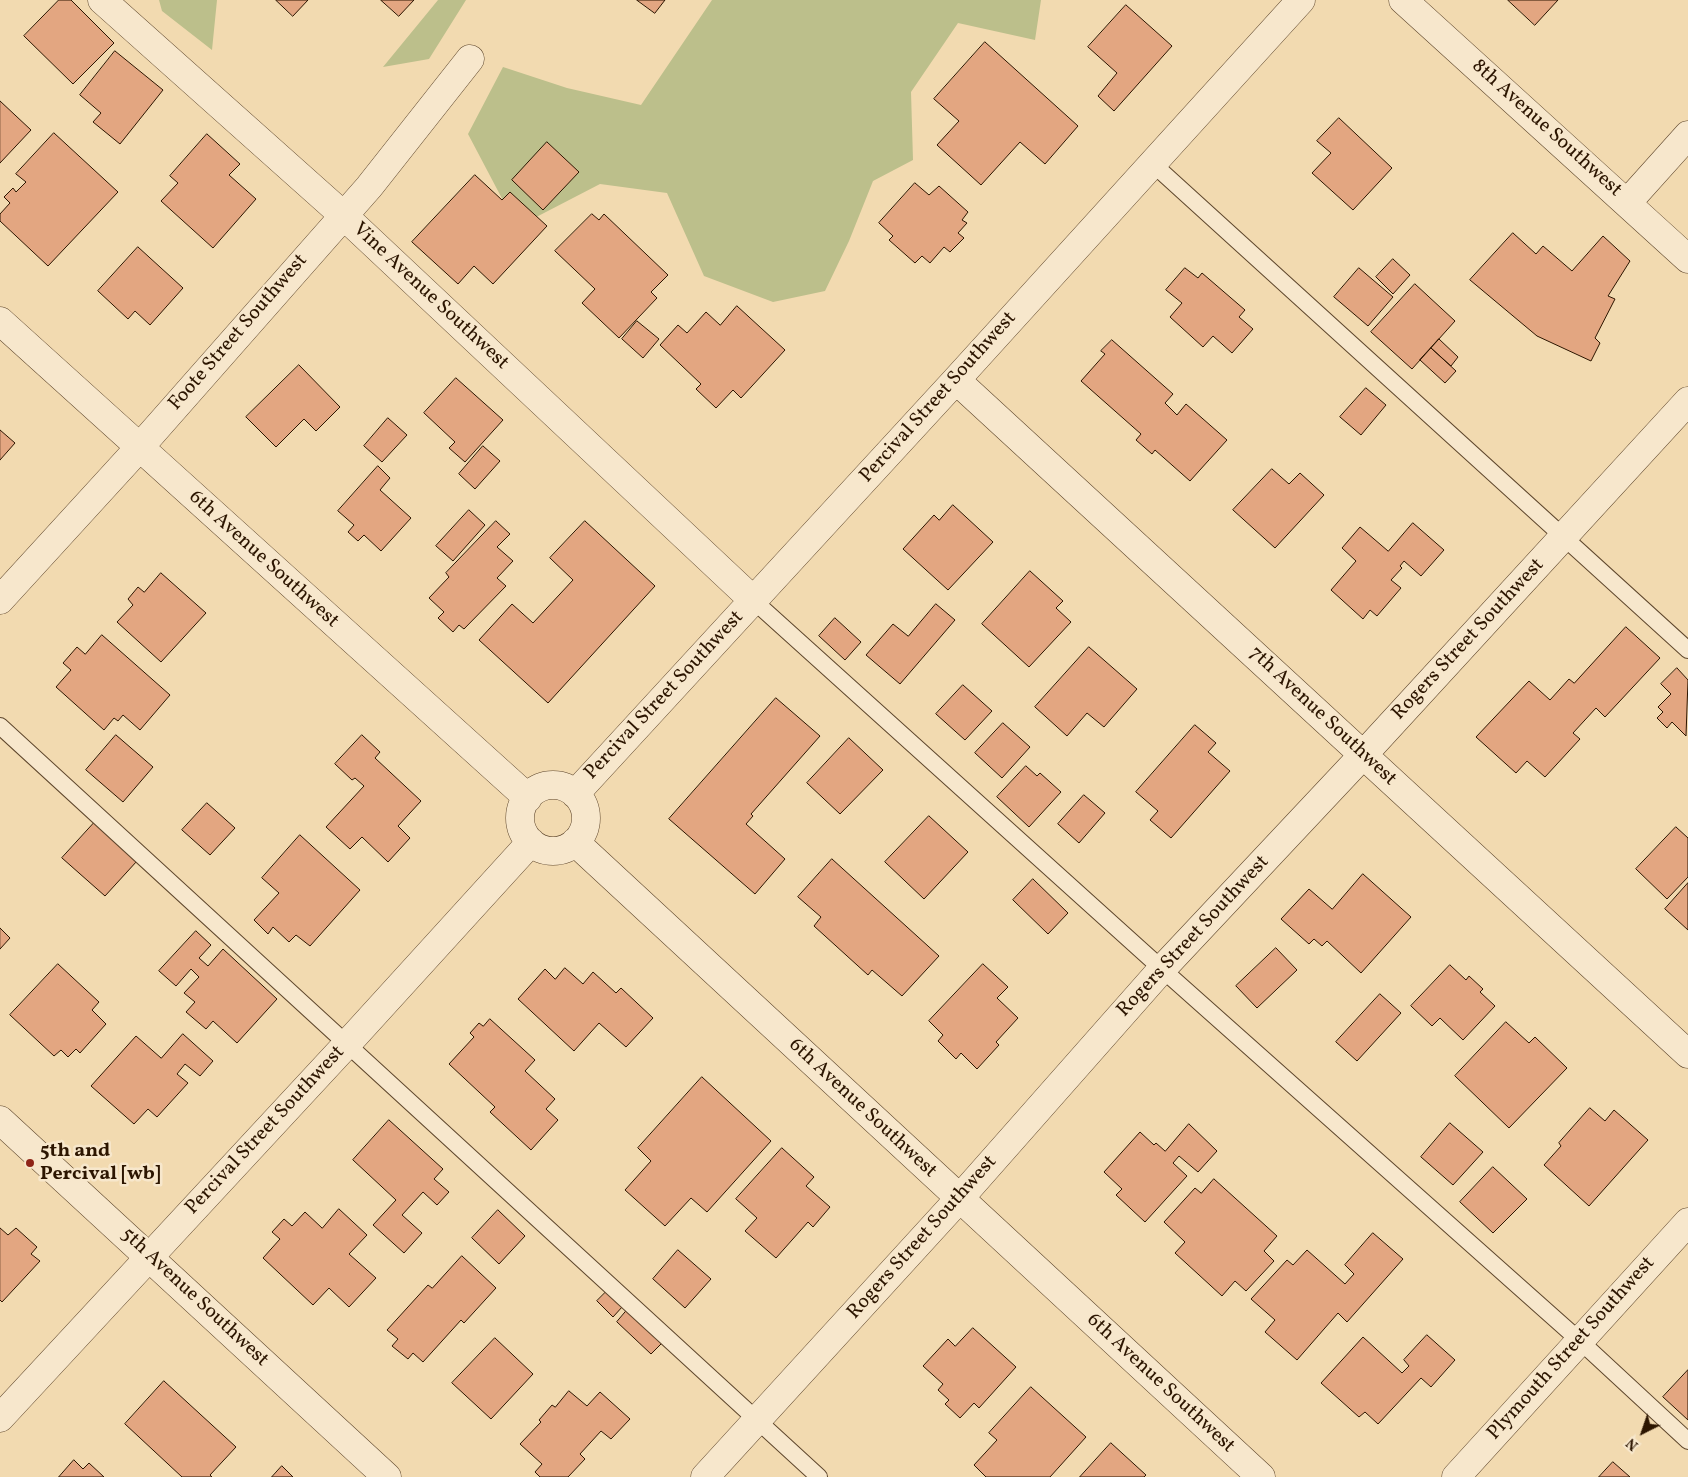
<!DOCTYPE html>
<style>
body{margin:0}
#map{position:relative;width:1688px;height:1477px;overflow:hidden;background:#f2dab0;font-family:Vollkorn,serif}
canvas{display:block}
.north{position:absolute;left:1618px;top:1407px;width:50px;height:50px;-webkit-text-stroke:4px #f7e7cc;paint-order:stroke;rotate:221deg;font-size:14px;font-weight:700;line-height:20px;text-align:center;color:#2c1500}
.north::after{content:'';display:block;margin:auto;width:18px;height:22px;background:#2c1500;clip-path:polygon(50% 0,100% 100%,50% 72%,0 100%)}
</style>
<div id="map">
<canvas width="1688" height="1477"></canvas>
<div class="north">N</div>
</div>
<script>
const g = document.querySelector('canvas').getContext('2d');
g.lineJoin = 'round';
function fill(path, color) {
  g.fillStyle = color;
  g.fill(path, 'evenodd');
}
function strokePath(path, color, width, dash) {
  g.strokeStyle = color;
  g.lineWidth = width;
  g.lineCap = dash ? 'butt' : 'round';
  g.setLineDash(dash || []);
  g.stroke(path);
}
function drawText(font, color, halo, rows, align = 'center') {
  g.font = font + ' Vollkorn,serif';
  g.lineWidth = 5;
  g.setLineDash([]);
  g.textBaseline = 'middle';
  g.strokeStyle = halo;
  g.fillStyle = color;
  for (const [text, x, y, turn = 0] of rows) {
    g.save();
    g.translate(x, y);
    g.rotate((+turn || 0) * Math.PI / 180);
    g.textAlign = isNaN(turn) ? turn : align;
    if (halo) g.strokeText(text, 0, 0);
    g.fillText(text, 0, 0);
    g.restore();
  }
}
fill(new Path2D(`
 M 159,0 L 217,0 L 212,50 L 162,11 Z
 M 438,0 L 466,0 L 429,59 L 383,67 Z
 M 712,0 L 1041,0 L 1035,40 L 958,23 L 911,92 L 913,160 L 873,181 L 849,241 L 825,291 L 773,302 L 704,276 L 667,193 L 600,184 L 517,227 L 468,134 L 503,67 L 567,88 L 641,105 Z`), '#bcbf8b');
const building = new Path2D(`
 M 59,0 L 71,0 L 114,43 L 73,84 L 24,36 Z
 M 276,0 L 308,0 L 293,16 Z
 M 381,0 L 414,0 L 399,16 Z
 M 637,0 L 665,0 L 655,13 Z
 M 1508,0 L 1558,0 L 1535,25 Z
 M 1126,5 L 1172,46 L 1114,111 L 1098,96 L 1117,73 L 1088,47 Z
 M 985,42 L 1078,126 L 1045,164 L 1020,142 L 981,185 L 937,145 L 959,121 L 934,99 Z
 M 115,51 L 163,90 L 120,144 L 93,122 L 101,113 L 80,95 Z
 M 0,101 L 31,130 L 0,163 Z
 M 1339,118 L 1392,168 L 1353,210 L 1312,173 L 1331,153 L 1317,141 Z
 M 54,133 L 118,192 L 48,266 L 0,221 L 0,214 L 10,203 L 4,197 L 13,188 L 16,192 L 26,182 L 16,174 Z
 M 207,134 L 240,164 L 229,175 L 256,199 L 213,248 L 161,201 L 178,183 L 170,176 Z
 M 547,142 L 579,172 L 543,210 L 512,180 Z
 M 475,175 L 502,200 L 510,192 L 547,226 L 493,284 L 474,266 L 458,284 L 412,242 Z
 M 915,183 L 929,195 L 939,186 L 968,212 L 962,220 L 967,223 L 958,233 L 964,238 L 950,252 L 944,247 L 930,263 L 922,256 L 915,263 L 889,240 L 893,236 L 879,223 Z
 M 592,214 L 599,220 L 604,214 L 668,275 L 651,292 L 657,298 L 619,338 L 582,303 L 595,289 L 555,251 Z
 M 1513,233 L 1536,254 L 1543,246 L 1572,271 L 1603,236 L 1630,261 L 1608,296 L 1615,299 L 1595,338 L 1600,343 L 1591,361 L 1537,336 L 1470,280 Z
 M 138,247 L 183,288 L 150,325 L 135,311 L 128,319 L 98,291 Z
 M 1393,259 L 1410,275 L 1393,294 L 1376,277 Z
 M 1185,268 L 1198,278 L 1202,273 L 1245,310 L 1239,317 L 1253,329 L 1232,353 L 1213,336 L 1203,347 L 1170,317 L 1182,303 L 1166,290 Z
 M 1359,268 L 1393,297 L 1368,326 L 1334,297 Z
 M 1415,284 L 1455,321 L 1412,369 L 1371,332 Z
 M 737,306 L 785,350 L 741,398 L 733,390 L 716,408 L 696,389 L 701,384 L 660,345 L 678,325 L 687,333 L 706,312 L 720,325 Z
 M 637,321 L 659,339 L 643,358 L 622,339 Z
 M 1439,339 L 1458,357 L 1451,366 L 1431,348 Z
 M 1112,340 L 1173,394 L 1165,403 L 1177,415 L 1186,404 L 1227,440 L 1190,481 L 1155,450 L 1152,454 L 1136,440 L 1141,434 L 1081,381 L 1105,354 L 1101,351 Z
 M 1431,348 L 1456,371 L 1445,383 L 1420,360 Z
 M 299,365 L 340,407 L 316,431 L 304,419 L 276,447 L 246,417 Z
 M 456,378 L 503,420 L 465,462 L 449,448 L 455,442 L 424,413 Z
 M 1366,388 L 1386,405 L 1361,435 L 1340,417 Z
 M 388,418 L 407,435 L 382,462 L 364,446 Z
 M 0,430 L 15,443 L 0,460 Z
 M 483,446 L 500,461 L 475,489 L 459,474 Z
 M 378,466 L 390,478 L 380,490 L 411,518 L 381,551 L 364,535 L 358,541 L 348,532 L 354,525 L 338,511 Z
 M 1272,469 L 1289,484 L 1300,473 L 1324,495 L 1275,548 L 1233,510 Z
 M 953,505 L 993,542 L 948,590 L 903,549 L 934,515 L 939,520 Z
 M 469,510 L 485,525 L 453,561 L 436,546 Z
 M 496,521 L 510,534 L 497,547 L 513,561 L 497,578 L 506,586 L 464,629 L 459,625 L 453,632 L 438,618 L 444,612 L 429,598 L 449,577 L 446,573 Z
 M 585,521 L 655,586 L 548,703 L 479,640 L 512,604 L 533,623 L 573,580 L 550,558 Z
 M 1413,523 L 1444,550 L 1421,576 L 1404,561 L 1400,566 L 1402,568 L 1391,580 L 1401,588 L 1377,616 L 1370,610 L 1363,619 L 1331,590 L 1356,561 L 1342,548 L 1360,527 L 1388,551 Z
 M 1030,571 L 1063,601 L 1056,608 L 1071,622 L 1029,667 L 982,624 Z
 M 161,573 L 206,613 L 161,662 L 117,622 L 133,605 L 128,599 L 138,587 L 144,592 Z
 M 936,604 L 955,620 L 900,684 L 866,655 L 893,624 L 908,636 Z
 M 835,618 L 861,642 L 845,660 L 819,636 Z
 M 1626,627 L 1660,658 L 1605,717 L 1596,708 L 1573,733 L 1580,739 L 1545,777 L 1527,761 L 1516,773 L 1476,737 L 1529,681 L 1550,700 L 1569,679 L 1574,683 Z
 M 102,635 L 170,695 L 140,730 L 123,715 L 118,721 L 114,718 L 104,730 L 56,687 L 71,670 L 63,663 L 77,647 L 85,654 Z
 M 1089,647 L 1137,689 L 1104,727 L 1087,713 L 1067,736 L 1035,707 Z
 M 1677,668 L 1688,680 L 1686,736 L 1672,722 L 1667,728 L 1657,718 L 1663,712 L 1658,707 L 1671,694 L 1661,684 Z
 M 963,685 L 992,711 L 965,740 L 936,714 Z
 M 776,698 L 820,736 L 751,814 L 753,816 L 746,824 L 785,859 L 755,894 L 669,819 Z
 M 1003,723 L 1030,747 L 1002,778 L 975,753 Z
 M 1195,725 L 1216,743 L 1208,752 L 1230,771 L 1171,838 L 1150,820 L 1158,811 L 1136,792 Z
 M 116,735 L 153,767 L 123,802 L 86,770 Z
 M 362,735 L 380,752 L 375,758 L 421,801 L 398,826 L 410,838 L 388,862 L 362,837 L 350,849 L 326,827 L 364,786 L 355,778 L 352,780 L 335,764 Z
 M 849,738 L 883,770 L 840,814 L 807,783 Z
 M 1026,766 L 1037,776 L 1040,773 L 1061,792 L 1029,827 L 997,797 Z
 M 1084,795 L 1105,813 L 1079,843 L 1058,824 Z
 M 207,803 L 235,828 L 210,855 L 182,830 Z
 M 929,816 L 968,852 L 924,899 L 885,862 Z
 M 94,823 L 137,861 L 105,896 L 62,858 Z
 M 1676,827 L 1688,838 L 1688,877 L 1667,899 L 1636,869 Z
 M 300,835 L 360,890 L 310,946 L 296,935 L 289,942 L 273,927 L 268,934 L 254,920 L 279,893 L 262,878 Z
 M 832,859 L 939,956 L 902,996 L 872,970 L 868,975 L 814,926 L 821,917 L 798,897 Z
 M 1363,874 L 1411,917 L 1361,973 L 1327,941 L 1322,946 L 1314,939 L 1309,944 L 1281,919 L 1309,889 L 1332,909 Z
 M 1033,879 L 1068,913 L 1048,934 L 1013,900 Z
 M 1688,883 L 1688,930 L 1665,909 Z
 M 0,928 L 10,938 L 0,949 Z
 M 196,931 L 211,945 L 199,958 L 208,966 L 223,949 L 277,999 L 237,1043 L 213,1021 L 206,1029 L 186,1012 L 195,1002 L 184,993 L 199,977 L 191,969 L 176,986 L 159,971 Z
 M 1276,948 L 1297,970 L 1257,1008 L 1236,986 Z
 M 58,964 L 99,1002 L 92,1010 L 106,1024 L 80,1053 L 76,1049 L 68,1057 L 61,1050 L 54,1056 L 10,1015 Z
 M 983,964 L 1008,987 L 997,998 L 1018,1018 L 996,1042 L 999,1045 L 977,1069 L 961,1053 L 956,1059 L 938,1041 L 943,1035 L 929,1021 Z
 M 1450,965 L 1466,980 L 1469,976 L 1483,989 L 1480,992 L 1495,1006 L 1463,1040 L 1440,1018 L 1432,1026 L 1411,1006 Z
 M 565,968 L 583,984 L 593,972 L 616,993 L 621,988 L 653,1018 L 626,1047 L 599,1023 L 574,1051 L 518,999 L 545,969 L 555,979 Z
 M 1380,994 L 1401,1013 L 1357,1061 L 1336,1042 Z
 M 490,1019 L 535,1060 L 525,1071 L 555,1099 L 546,1109 L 558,1120 L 531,1150 L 490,1112 L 495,1107 L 449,1064 L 474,1037 L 470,1033 L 479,1023 L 483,1026 Z
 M 1506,1022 L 1529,1043 L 1535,1037 L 1567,1068 L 1509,1128 L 1455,1076 Z
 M 183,1034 L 213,1061 L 200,1076 L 185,1064 L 177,1074 L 188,1083 L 157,1117 L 148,1109 L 134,1124 L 91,1086 L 136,1036 L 161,1058 Z
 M 702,1077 L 771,1141 L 707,1212 L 691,1198 L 665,1226 L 625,1190 L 651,1161 L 638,1148 Z
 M 1590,1108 L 1605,1121 L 1614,1110 L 1648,1140 L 1589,1206 L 1544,1165 L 1561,1146 L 1559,1143 Z
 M 389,1120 L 443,1169 L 434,1179 L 449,1192 L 437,1205 L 423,1192 L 402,1215 L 422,1233 L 404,1253 L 373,1225 L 396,1200 L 353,1160 Z
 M 1450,1123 L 1483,1152 L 1453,1185 L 1421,1157 Z
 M 1189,1124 L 1217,1151 L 1198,1172 L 1179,1156 L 1173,1163 L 1187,1176 L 1145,1222 L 1116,1195 L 1122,1189 L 1104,1172 L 1140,1132 L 1154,1145 L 1156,1143 L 1165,1151 Z
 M 782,1148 L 814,1177 L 806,1186 L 830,1207 L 813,1227 L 808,1222 L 776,1258 L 745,1231 L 757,1218 L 736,1199 Z
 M 1493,1167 L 1527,1199 L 1493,1233 L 1460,1202 Z
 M 1214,1179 L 1277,1236 L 1264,1251 L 1274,1261 L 1246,1291 L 1235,1281 L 1222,1296 L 1175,1253 L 1185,1242 L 1164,1222 L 1195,1188 L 1201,1193 Z
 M 339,1209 L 367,1235 L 349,1254 L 376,1278 L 349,1307 L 329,1288 L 313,1305 L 263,1258 L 280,1239 L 272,1232 L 284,1219 L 292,1226 L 305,1212 L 322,1228 Z
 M 498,1210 L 525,1236 L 499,1264 L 472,1238 Z
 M 0,1228 L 8,1235 L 16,1228 L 37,1247 L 31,1254 L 40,1261 L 2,1302 L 0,1300 Z
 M 1373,1233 L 1403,1259 L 1347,1322 L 1338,1313 L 1297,1360 L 1265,1332 L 1275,1320 L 1251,1299 L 1287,1260 L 1293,1265 L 1307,1250 L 1345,1284 L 1354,1274 L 1345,1265 Z
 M 678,1250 L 711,1279 L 685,1308 L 653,1279 Z
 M 462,1256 L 496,1288 L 464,1323 L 461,1320 L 423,1362 L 413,1353 L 408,1359 L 392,1346 L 398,1339 L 387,1330 L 428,1285 L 432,1288 Z
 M 607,1291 L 623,1306 L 613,1317 L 597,1301 Z
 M 628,1309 L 664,1341 L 651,1354 L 617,1322 Z
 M 973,1328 L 1016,1367 L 979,1408 L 974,1403 L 960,1418 L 945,1404 L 949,1400 L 938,1390 L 943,1384 L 923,1366 L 948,1339 L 955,1346 Z
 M 1427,1335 L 1455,1360 L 1431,1387 L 1421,1378 L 1378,1424 L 1365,1412 L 1359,1417 L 1321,1383 L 1363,1337 L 1402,1373 L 1409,1366 L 1404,1360 Z
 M 495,1338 L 533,1374 L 491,1419 L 452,1383 Z
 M 1688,1370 L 1688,1420 L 1663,1397 Z
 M 164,1381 L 236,1447 L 210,1475 L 212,1477 L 182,1477 L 125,1424 Z
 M 1031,1387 L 1086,1437 L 1050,1477 L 986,1477 L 974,1465 L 997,1440 L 989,1433 Z
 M 569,1391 L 587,1406 L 600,1392 L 630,1419 L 611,1439 L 601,1431 L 580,1454 L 585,1459 L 568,1477 L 540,1477 L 535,1472 L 542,1464 L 520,1444 L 541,1422 L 539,1420 L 552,1405 L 555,1407 Z
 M 1111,1443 L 1146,1475 L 1144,1477 L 1080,1477 Z
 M 74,1460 L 83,1469 L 89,1463 L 104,1477 L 59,1477 Z
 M 1613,1462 L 1630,1477 L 1599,1477 Z
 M 282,1466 L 293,1477 L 272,1477 Z`);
fill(building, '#e3a681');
strokePath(building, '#2c1500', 1);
const service = new Path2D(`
 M 1152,163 L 1688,650
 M 754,601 L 1162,969 L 1580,1341 L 1688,1441
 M 0,726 L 819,1477`);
const minor = new Path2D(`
 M 102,0 L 343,215 L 754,601
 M 1403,0 L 1688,259
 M 1627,203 L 1688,135
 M 0,321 L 528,798
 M 956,380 L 1688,1054
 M 0,600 L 139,448 L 369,187 L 470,59
 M520 818a33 33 0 1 1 66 0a33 33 0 1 1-66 0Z
 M 575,794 L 956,380 L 1301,0
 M 575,842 L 1261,1477
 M 0,1120 L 387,1477
 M 0,1418 L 347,1044 L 531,842
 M 705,1477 L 959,1199 L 1162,969 L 1363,755 L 1688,401
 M 1456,1477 L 1688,1222`);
strokePath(service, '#5e462c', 18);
strokePath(minor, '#5e462c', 29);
strokePath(service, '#f7e7cc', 16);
strokePath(minor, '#f7e7cc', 28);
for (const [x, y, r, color] of [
 [30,1163,5,"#8f2418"]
]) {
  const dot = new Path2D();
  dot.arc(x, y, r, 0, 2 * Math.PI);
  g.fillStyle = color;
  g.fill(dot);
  strokePath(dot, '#f7e7cc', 2);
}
drawText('20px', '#2c1500', '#f7e7cc', [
 ["8th Avenue Southwest",1546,129,42],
 ["Vine Avenue Southwest",430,297,43],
 ["Foote Street Southwest",239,333,-49],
 ["Percival Street Southwest",939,398,-48],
 ["6th Avenue Southwest",263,560,42],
 ["Rogers Street Southwest",1469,640,-47],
 ["Percival Street Southwest",665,696,-47],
 ["7th Avenue Southwest",1322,717,43],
 ["Rogers Street Southwest",1194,937,-47],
 ["6th Avenue Southwest",862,1109,43],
 ["Percival Street Southwest",266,1131,-47],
 ["Rogers Street Southwest",923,1238,-48],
 ["5th Avenue Southwest",194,1298,43],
 ["Plymouth Street Southwest",1572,1349,-48],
 ["6th Avenue Southwest",1160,1384,43]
]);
drawText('bold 20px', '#2c1500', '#f7e7cc', [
 ["5th and",40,1152],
 ["Percival [wb]",40,1175]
], 'left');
</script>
